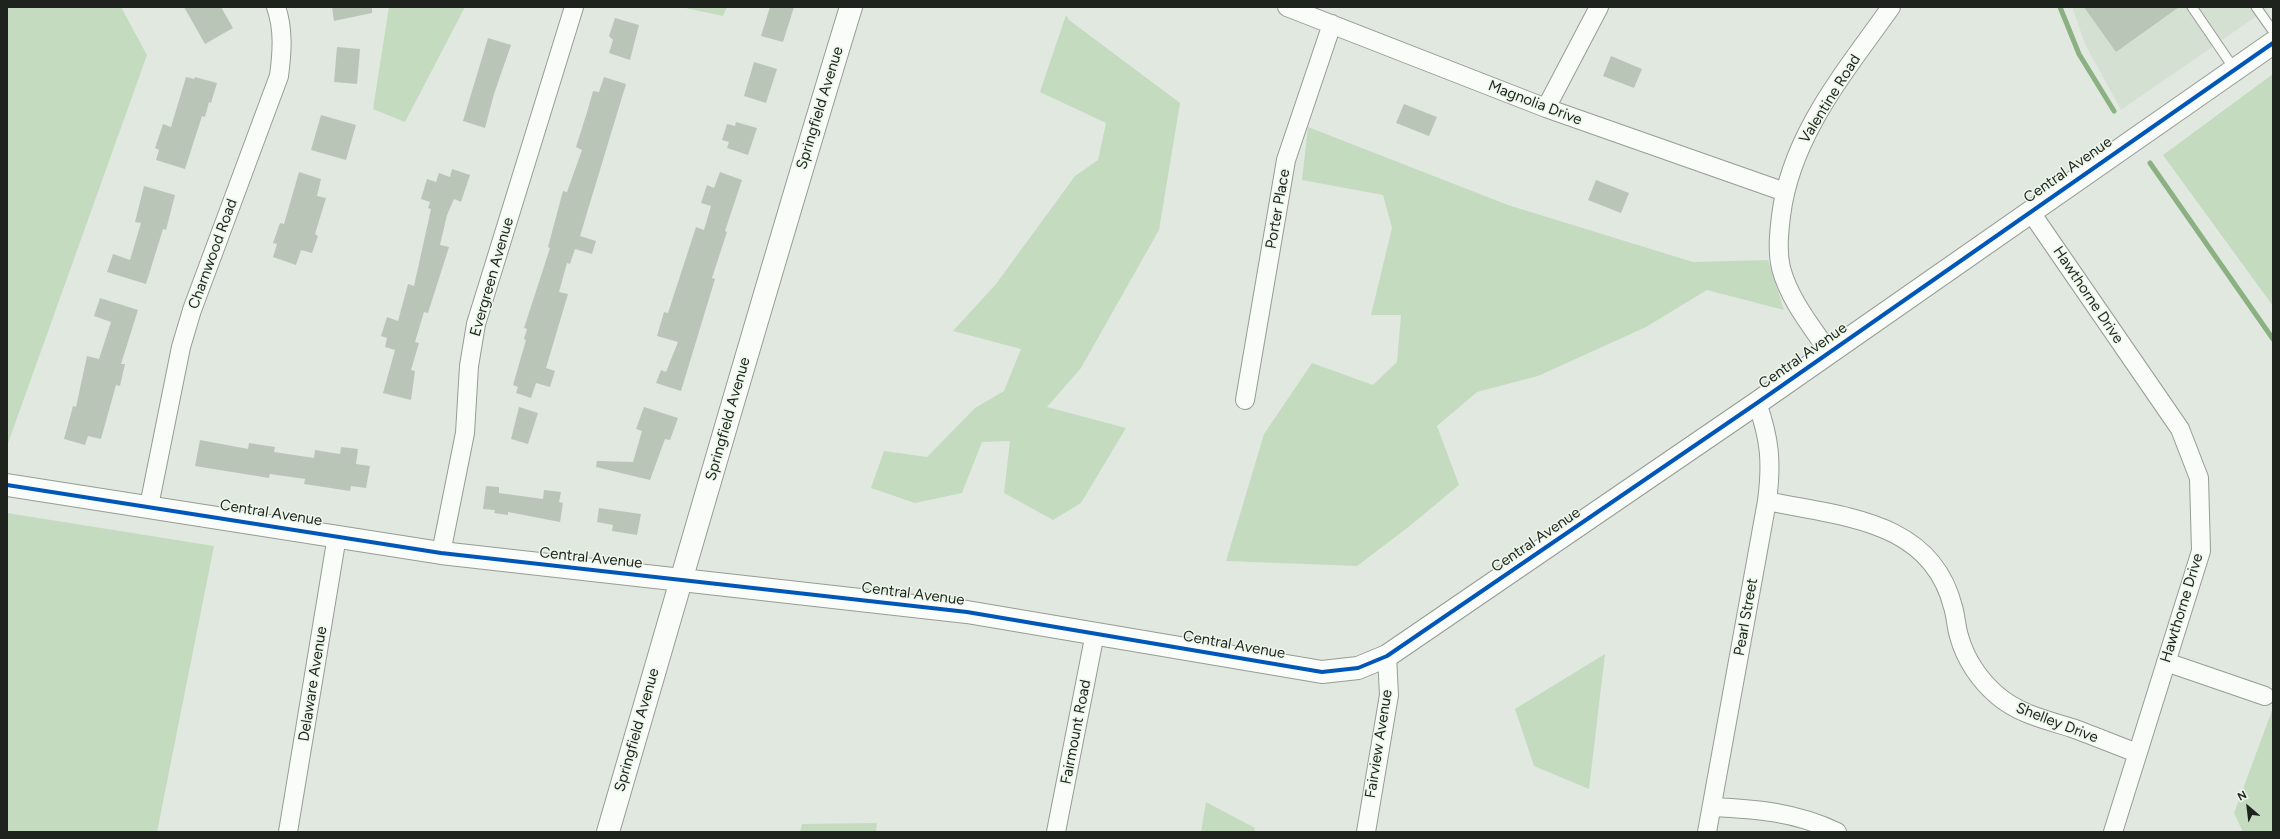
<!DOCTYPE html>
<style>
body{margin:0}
#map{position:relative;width:2280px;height:839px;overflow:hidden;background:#e1e8e0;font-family:Figtree,sans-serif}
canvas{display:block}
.frame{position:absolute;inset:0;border:8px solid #1f231e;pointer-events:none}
.north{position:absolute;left:2228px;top:787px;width:40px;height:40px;-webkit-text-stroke:3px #ecf8ea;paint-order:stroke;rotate:332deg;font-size:11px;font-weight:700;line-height:16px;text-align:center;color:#1f231e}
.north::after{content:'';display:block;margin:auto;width:14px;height:18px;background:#1f231e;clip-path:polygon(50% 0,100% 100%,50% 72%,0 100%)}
</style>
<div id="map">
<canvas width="2280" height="839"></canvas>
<div class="frame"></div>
<div class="north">N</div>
</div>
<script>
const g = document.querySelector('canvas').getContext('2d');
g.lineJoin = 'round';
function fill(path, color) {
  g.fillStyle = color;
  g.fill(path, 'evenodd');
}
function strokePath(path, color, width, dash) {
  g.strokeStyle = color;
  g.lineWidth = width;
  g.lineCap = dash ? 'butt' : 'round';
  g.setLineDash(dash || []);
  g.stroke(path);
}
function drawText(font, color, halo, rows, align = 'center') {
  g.font = font + ' Figtree,sans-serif';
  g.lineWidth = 3;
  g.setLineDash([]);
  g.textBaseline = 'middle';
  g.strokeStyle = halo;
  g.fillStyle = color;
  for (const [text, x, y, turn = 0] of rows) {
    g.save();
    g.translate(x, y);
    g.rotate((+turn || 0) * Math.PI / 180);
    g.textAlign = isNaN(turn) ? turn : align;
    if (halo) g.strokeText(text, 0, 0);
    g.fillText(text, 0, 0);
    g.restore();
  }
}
fill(new Path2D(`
 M 2072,7 L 2270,7 L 2121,110 L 2085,44 Z`), '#d4e1d2');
fill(new Path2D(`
 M 7,7 L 121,7 L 147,55 L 7,446 Z
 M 389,7 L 465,7 L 405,122 L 373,109 Z
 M 681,7 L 727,7 L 723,16 Z
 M 1066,15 L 1069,20 L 1180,103 L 1159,230 L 1081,368 L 1047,407 L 1126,428 L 1081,503 L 1053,520 L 1004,493 L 1010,441 L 982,442 L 962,493 L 915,503 L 871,488 L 884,451 L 927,457 L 975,408 L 1004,391 L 1021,349 L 953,331 L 996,284 L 1075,176 L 1098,160 L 1106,123 L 1040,92 Z
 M 2273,74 L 2273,306 L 2163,155 Z
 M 1308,127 L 1508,205 L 1693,262 L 1768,260 L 1784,310 L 1707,290 L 1646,327 L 1538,376 L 1477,392 L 1437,426 L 1459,485 L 1411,525 L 1357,566 L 1226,561 L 1264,434 L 1312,363 L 1373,385 L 1397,362 L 1401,315 L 1371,315 L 1392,228 L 1383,195 L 1302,180 Z
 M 7,513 L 214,546 L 157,832 L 7,832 Z
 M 1605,654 L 1589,789 L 1534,766 L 1515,709 Z
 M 2273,708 L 2273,832 L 2243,832 L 2234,813 Z
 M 1206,802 L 1255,828 L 1254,832 L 1201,832 Z
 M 877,823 L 876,832 L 800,832 L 802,824 Z`), '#c4dbc0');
strokePath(new Path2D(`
 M 2060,7 L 2079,54 L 2114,111
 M 2150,163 L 2273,339`), '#8bb182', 5);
fill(new Path2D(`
 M 184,7 L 221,7 L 233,28 L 205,44 Z
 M 332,7 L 372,7 L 372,13 L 334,21 Z
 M 770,7 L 794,7 L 783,42 L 761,36 Z
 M 2084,7 L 2179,7 L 2116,52 Z
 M 615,18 L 639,25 L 630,60 L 609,53 L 613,40 L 609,36 Z
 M 488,38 L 511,45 L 494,94 L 485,128 L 463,121 Z
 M 337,47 L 360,49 L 357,84 L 334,82 Z
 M 1611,56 L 1642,69 L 1634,88 L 1603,76 Z
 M 754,62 L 777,69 L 766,103 L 744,96 Z
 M 186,77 L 194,79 L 195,77 L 217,83 L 211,103 L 209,102 L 205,117 L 202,116 L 185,169 L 156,160 L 159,150 L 155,148 L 163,124 L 171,127 Z
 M 604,77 L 626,84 L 580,236 L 596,241 L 592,254 L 575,249 L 570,264 L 567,263 L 559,292 L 568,294 L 546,368 L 555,371 L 550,387 L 536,383 L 531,398 L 516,393 L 518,387 L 513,385 L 526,340 L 524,339 L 527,329 L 524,328 L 550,248 L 548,247 L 563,191 L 567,192 L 582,150 L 576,147 L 588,109 L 593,91 L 599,92 Z
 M 1404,104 L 1437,117 L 1429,136 L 1396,123 Z
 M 321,115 L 356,125 L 346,160 L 311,150 Z
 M 736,122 L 757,128 L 748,155 L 727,148 L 729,142 L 722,140 L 727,124 L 735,126 Z
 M 452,169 L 470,175 L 461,202 L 454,199 L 447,215 L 440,245 L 449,247 L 428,313 L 424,312 L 415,342 L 419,343 L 411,370 L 415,371 L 411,400 L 383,393 L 395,350 L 385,347 L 387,338 L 381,336 L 387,317 L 398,321 L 408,284 L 414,286 L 431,209 L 428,208 L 430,202 L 421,199 L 427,179 L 436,182 L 439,173 L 450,177 Z
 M 299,172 L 321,179 L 317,196 L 326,198 L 315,234 L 318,236 L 312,253 L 301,250 L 296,265 L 273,257 L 277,244 L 273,243 L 280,223 L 284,224 Z
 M 720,172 L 742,180 L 725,231 L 727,232 L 712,278 L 715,279 L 681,391 L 656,383 L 661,370 L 666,372 L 678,342 L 657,336 L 664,312 L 668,313 L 696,227 L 704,230 L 711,206 L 701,203 L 707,185 L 714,188 Z
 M 1596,180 L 1629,193 L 1621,213 L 1588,200 Z
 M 144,186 L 175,195 L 166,230 L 163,229 L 146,284 L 107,272 L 113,254 L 130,260 L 141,223 L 135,222 Z
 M 100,298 L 138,310 L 121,364 L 125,364 L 120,386 L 116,385 L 101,439 L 88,436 L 85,445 L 64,439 L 73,406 L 76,407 L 87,356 L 99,359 L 111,322 L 94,316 Z
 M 519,407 L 538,413 L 528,444 L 511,439 Z
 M 644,407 L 678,418 L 670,440 L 665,439 L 650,480 L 596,467 L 597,461 L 633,462 L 642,431 L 636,429 Z
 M 200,440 L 248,449 L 249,443 L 275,447 L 274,452 L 314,458 L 315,450 L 340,454 L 341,447 L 358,449 L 356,464 L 370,466 L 366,488 L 351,486 L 350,491 L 304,484 L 305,479 L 270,474 L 269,478 L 195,466 Z
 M 486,486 L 499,487 L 499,493 L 543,499 L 544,490 L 561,492 L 559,502 L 563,503 L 560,522 L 508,512 L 508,515 L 494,513 L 495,510 L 483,509 Z
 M 599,508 L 641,514 L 637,535 L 612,531 L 613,525 L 597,522 Z`), '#b9c6b7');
const service = new Path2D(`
 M 2192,7 L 2235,70
 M 2256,7 L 2273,31`);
const minor = new Path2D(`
 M 1287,7 L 1546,108 L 1785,192
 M 1546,108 L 1599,7
 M 2030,211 L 2180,429 L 2199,478 L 2201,551 L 2113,832
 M 1829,352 C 1811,326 1789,299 1781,268 C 1777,251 1779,233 1781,216 C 1791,135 1845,72 1891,7
 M 1245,400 L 1286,160 L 1332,24
 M 1767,501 C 1841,517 1931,519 1953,607 C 1956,616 1956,627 1959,636 C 1965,659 1980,681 1998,696 C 2019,714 2047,720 2072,728 C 2094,736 2116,745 2137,753
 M 149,506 L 181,347 L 192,310 L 279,76 C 282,53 284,30 276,7
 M 441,553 L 465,433 L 469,366 L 476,324 L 574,7
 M 2166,662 L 2265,696
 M 1712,807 C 1756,809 1796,812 1837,832
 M 288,832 L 337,536
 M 1056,832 L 1095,633
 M 1366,832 L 1389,695 L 1387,656
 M 1707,832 L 1767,501 C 1772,463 1770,439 1757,403`);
const tertiary = new Path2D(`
 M 7,485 L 441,553 L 967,612 L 1322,672 L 1358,668 L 1387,656 L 1757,403 L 2273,43`);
const primary = new Path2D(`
 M 608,832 C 688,557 767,281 851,7`);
strokePath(service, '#979c96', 11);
strokePath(minor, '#979c96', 20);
strokePath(tertiary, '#979c96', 24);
strokePath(primary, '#979c96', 24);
strokePath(service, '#fafcfa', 9);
strokePath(minor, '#fafcfa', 18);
strokePath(tertiary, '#fafcfa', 22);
strokePath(primary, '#fafcfa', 22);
strokePath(new Path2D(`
 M 7,485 L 441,553 L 967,612 L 1322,672 L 1358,668 L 1387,656 L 1757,403 L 2273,43`), '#0057b8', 4);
drawText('15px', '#1f231e', '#ecf8ea', [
 ["Valentine Road",1830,99,-58],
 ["Magnolia Drive",1535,103,21],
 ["Springfield Avenue",820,108,-73],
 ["Central Avenue",2068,170,-35],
 ["Porter Place",1278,209,-80],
 ["Charnwood Road",213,254,-70],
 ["Evergreen Avenue",492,277,-74],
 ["Hawthorne Drive",2088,295,56],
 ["Central Avenue",1803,356,-35],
 ["Springfield Avenue",728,419,-74],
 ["Central Avenue",271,513,9],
 ["Central Avenue",1536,540,-34],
 ["Central Avenue",591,558,6],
 ["Central Avenue",913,594,7],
 ["Hawthorne Drive",2182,608,-73],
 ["Pearl Street",1746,617,-80],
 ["Central Avenue",1234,645,10],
 ["Delaware Avenue",313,684,-81],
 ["Shelley Drive",2057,723,21],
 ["Springfield Avenue",637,730,-74],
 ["Fairmount Road",1076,732,-79],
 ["Fairview Avenue",1379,744,-81]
]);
</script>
